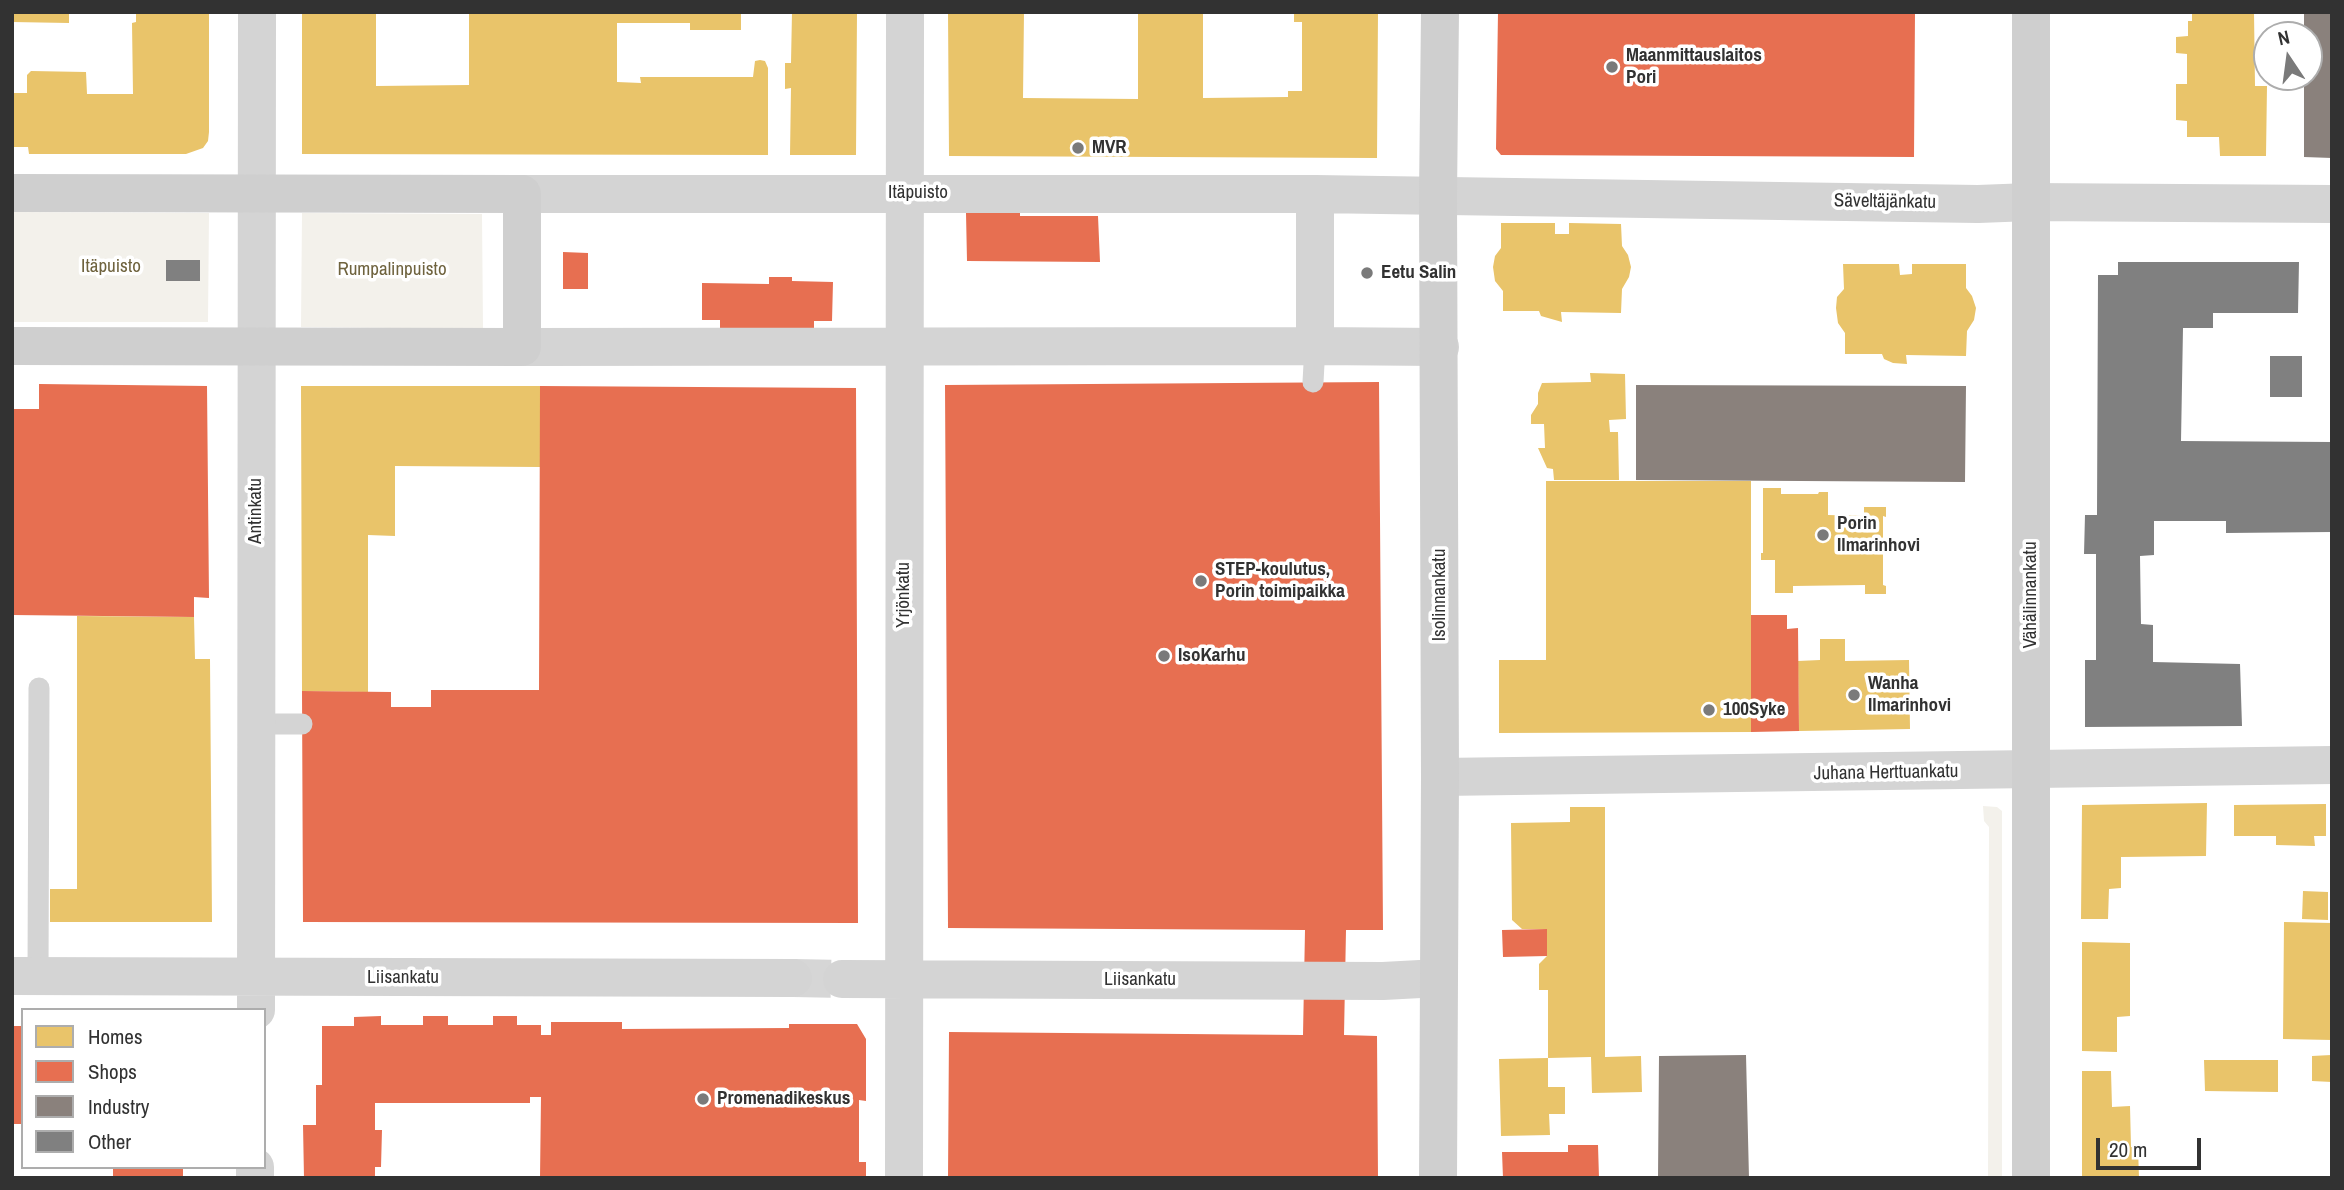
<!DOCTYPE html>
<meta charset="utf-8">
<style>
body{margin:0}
#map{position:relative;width:2344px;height:1190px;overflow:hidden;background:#fff;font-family:"Archivo Narrow",sans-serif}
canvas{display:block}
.frame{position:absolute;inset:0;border:14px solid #323232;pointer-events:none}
.legend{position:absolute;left:21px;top:1008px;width:245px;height:161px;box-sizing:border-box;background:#fff;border:2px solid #adadad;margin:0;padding:9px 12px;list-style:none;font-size:21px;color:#323232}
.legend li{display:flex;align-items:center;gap:14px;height:35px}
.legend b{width:35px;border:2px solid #adadad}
.north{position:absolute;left:2253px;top:21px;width:70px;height:70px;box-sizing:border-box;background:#fff;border:2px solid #adadad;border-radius:50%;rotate:347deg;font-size:19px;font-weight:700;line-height:28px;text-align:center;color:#323232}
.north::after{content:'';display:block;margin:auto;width:24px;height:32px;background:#7a7a7a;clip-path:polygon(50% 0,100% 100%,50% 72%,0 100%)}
.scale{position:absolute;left:2096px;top:1138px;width:105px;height:32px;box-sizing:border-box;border:4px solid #323232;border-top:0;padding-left:9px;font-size:21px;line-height:24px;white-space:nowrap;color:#323232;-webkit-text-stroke:5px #fff;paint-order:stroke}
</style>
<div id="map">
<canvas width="2344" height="1190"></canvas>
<div class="frame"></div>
<ul class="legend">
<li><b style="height:19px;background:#e9c46a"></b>Homes</li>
<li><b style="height:19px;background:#e76f51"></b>Shops</li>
<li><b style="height:19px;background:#8a817c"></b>Industry</li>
<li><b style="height:19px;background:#808080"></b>Other</li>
</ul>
<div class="north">N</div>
<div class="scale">20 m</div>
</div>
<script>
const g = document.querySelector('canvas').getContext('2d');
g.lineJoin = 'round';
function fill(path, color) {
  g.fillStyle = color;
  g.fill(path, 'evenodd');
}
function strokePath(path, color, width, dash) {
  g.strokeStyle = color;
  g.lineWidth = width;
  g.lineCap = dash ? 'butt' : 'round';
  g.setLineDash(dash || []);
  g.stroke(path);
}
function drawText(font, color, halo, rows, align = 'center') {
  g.font = font + ' "Archivo Narrow",sans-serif';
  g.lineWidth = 7;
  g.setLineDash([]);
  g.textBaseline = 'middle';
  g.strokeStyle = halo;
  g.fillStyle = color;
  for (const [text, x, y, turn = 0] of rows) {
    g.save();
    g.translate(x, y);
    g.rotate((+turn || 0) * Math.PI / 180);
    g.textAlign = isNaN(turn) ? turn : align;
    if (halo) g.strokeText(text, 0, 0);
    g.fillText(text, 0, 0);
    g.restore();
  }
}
fill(new Path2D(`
 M 12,212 L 209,213 L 208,322 L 12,322 Z
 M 302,213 L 482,214 L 483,329 L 301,327 Z
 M 1983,806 L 1997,807 L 2002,811 L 2002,1178 L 1988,1178 L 1989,827 L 1984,821 Z`), '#f3f1eb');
fill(new Path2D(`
 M 12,12 L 69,12 L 69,23 L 12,22 Z
 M 136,12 L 209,12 L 209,132 L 208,141 L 203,148 L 186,154 L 29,154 L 28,147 L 12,147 L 12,93 L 27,93 L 27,75 L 31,71 L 86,72 L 87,94 L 133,94 L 132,23 L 136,22 Z
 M 302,12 L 376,12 L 376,86 L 469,85 L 469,12 L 741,12 L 741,30 L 690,30 L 690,23 L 617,23 L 617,82 L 641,83 L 640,77 L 753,77 L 755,61 L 760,60 L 765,61 L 768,68 L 768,155 L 302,154 Z
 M 792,12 L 857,12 L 856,155 L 790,155 L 791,88 L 785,89 L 785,63 L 791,63 Z
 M 948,12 L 1024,12 L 1023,98 L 1138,99 L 1138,12 L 1203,12 L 1203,98 L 1288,97 L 1288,91 L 1302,91 L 1302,22 L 1294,22 L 1294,12 L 1378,12 L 1377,158 L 949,156 Z
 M 2192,12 L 2254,12 L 2255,86 L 2267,86 L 2266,156 L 2220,156 L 2219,137 L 2187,137 L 2187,121 L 2176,120 L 2176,84 L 2187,84 L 2187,54 L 2176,53 L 2176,37 L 2188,36 L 2188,21 L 2192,21 Z
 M 1501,223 L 1555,223 L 1555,234 L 1569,234 L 1569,223 L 1621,224 L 1622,246 L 1628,255 L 1631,267 L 1629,277 L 1622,289 L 1621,313 L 1561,312 L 1562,322 L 1541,316 L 1539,311 L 1503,311 L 1503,291 L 1495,281 L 1493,267 L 1495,256 L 1501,248 Z
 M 1843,264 L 1899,264 L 1900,275 L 1912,274 L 1912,264 L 1966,264 L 1966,288 L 1972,296 L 1976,308 L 1974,320 L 1967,331 L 1966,356 L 1906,355 L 1907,364 L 1893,363 L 1884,359 L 1882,354 L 1845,354 L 1845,333 L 1838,323 L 1836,308 L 1837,297 L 1844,289 Z
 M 1590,373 L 1625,374 L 1626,419 L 1609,420 L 1610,432 L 1618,432 L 1619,480 L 1554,480 L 1553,469 L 1547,468 L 1538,448 L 1545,448 L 1544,424 L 1531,424 L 1531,415 L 1538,404 L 1538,393 L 1542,383 L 1591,382 Z
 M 301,386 L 540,386 L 540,467 L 395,466 L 395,536 L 368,535 L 368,692 L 302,691 Z
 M 1546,481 L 1751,481 L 1751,732 L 1499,733 L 1499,660 L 1546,660 Z
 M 1763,488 L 1781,488 L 1781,494 L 1818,494 L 1819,492 L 1828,492 L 1828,515 L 1864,516 L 1864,507 L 1886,507 L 1886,517 L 1883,516 L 1883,585 L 1886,586 L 1886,594 L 1865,594 L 1865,585 L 1793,586 L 1793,593 L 1775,593 L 1775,560 L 1761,560 L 1761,553 L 1763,553 Z
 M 77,616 L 194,617 L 195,659 L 210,659 L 212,922 L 50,922 L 50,889 L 77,889 Z
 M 1820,639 L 1845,639 L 1845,661 L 1909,660 L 1910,729 L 1799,731 L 1798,661 L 1820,660 Z
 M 2207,803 L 2206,856 L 2121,857 L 2121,888 L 2109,889 L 2108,919 L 2081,919 L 2082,805 Z
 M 2326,804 L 2326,836 L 2314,836 L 2315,846 L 2276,845 L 2276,836 L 2234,836 L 2234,805 Z
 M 1570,807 L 1605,807 L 1605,1057 L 1641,1056 L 1642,1092 L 1592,1093 L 1591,1057 L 1548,1058 L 1548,990 L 1539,990 L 1539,964 L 1547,956 L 1547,929 L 1522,929 L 1512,920 L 1511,823 L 1570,822 Z
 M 2303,891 L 2328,892 L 2328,920 L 2302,919 Z
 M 2284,922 L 2332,923 L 2332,1040 L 2283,1039 Z
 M 2082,942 L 2130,943 L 2130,1016 L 2117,1017 L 2117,1052 L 2082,1051 Z
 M 2331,1055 L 2332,1082 L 2312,1081 L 2312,1056 Z
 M 1548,1058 L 1548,1087 L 1565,1087 L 1565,1114 L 1549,1114 L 1550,1135 L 1501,1136 L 1499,1059 Z
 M 2204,1060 L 2278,1060 L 2278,1092 L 2205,1091 Z
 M 2082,1071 L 2111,1071 L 2112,1107 L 2130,1106 L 2131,1147 L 2138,1147 L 2139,1178 L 2082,1178 Z`), '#e9c46a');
fill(new Path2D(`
 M 1498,12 L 1915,12 L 1914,157 L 1501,155 L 1496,149 Z
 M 966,213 L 1020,213 L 1020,216 L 1098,216 L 1100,262 L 967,261 Z
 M 563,252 L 588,253 L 588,289 L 563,289 Z
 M 769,277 L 792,277 L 792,281 L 833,282 L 832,321 L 814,321 L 814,334 L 720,333 L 720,320 L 702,320 L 702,283 L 769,284 Z
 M 1379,382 L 1383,930 L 1346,930 L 1344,1035 L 1377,1036 L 1378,1178 L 948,1178 L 949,1032 L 1303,1035 L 1305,930 L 948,928 L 945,385 Z
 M 39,384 L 207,386 L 209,598 L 194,597 L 194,617 L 12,615 L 12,409 L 39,409 Z
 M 540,386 L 856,388 L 858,923 L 303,922 L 302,691 L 391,692 L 391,707 L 431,707 L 431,690 L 539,690 Z
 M 1751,615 L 1787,615 L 1787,629 L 1798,628 L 1799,731 L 1751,732 Z
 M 1547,929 L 1547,956 L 1503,957 L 1502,930 Z
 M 381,1016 L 381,1025 L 423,1025 L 423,1016 L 448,1016 L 448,1025 L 493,1025 L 493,1016 L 517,1016 L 517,1025 L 541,1025 L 541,1035 L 551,1035 L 551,1022 L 622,1022 L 622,1029 L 789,1028 L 789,1024 L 857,1024 L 866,1039 L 866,1101 L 859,1100 L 859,1162 L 866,1162 L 866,1178 L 540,1178 L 541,1097 L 530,1097 L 530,1103 L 375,1103 L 375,1130 L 382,1130 L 381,1167 L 375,1167 L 375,1178 L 304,1178 L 303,1125 L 316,1125 L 316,1085 L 322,1085 L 322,1026 L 354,1026 L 354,1017 Z
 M 12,1026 L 23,1026 L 23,1124 L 12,1124 Z
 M 1568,1145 L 1598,1145 L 1599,1178 L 1503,1178 L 1502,1152 L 1568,1152 Z
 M 113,1167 L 183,1167 L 183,1178 L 113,1178 Z`), '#e76f51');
fill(new Path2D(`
 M 2304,12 L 2332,12 L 2332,158 L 2304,157 L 2304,77 L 2309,77 L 2309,35 L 2304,35 Z
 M 1636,385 L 1966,386 L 1965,482 L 1636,480 Z
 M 1746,1055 L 1749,1178 L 1658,1178 L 1659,1056 Z`), '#8a817c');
fill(new Path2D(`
 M 166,260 L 200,260 L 200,281 L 166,281 Z
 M 2118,262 L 2299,262 L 2298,313 L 2213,313 L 2213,328 L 2183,328 L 2181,441 L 2332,442 L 2332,532 L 2226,533 L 2226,521 L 2154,521 L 2154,555 L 2140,556 L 2141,624 L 2153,625 L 2153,662 L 2240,664 L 2242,726 L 2085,727 L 2085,660 L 2096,660 L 2096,554 L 2084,554 L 2085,515 L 2097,515 L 2098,275 L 2118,275 Z
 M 2270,356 L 2302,356 L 2302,397 L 2270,397 Z`), '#808080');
strokePath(new Path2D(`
 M 793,978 L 842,979`), '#d6d6d6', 38, [38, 19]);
strokePath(new Path2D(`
 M 1313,382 L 1315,346
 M 256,724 L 302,724
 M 38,976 L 39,688`), '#d4d4d4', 21);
strokePath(new Path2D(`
 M 522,194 L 1315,194
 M 522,347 L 1315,346
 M 1440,347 L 1315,346 L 1315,194 L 1978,204 L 2030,202 L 2332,204
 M 1440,777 L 2332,765
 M 12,976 L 793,978
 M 842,979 L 1383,981 L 1439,978
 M 256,1010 L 257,12
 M 255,1178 L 255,1167
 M 904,1178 L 905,12`), '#d4d4d4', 38);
strokePath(new Path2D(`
 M 12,193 L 522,194 L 522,347 L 12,346
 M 1438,1178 L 1440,777 L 1438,196 L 1440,12
 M 2031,1178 L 2031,12`), '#cfcfcf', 38);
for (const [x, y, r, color] of [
 [1612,67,7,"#7a7a7a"],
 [1078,148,7,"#7a7a7a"],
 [1367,273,7,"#7a7a7a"],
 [1823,535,7,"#7a7a7a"],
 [1201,581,7,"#7a7a7a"],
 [1164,656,7,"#7a7a7a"],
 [1854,695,7,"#7a7a7a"],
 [1709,710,7,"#7a7a7a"],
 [703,1099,7,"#7a7a7a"]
]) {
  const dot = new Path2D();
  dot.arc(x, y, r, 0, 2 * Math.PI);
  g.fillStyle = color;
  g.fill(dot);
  strokePath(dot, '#fff', 2.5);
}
drawText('bold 19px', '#323232', '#fff', [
 ["Maanmittauslaitos",1626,56],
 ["Pori",1626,78],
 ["MVR",1092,148],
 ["Eetu Salin",1381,273],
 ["Porin",1837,524],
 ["Ilmarinhovi",1837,546],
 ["STEP-koulutus,",1215,570],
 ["Porin toimipaikka",1215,592],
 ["IsoKarhu",1178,656],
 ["Wanha",1868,684],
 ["Ilmarinhovi",1868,706],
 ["100Syke",1723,710],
 ["Promenadikeskus",717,1099]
], 'left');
drawText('19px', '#323232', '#fff', [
 ["Itäpuisto",918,193],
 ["Säveltäjänkatu",1885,202,1],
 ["Antinkatu",256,511,-90],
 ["Yrjönkatu",904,595,-90],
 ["Isolinnankatu",1440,595,-90],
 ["Vähälinnankatu",2031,595,-90],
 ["Juhana Herttuankatu",1886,773,-1],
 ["Liisankatu",403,978],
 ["Liisankatu",1140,980]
]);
drawText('19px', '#6f633e', '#fff', [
 ["Itäpuisto",111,267],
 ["Rumpalinpuisto",392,270]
]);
</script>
